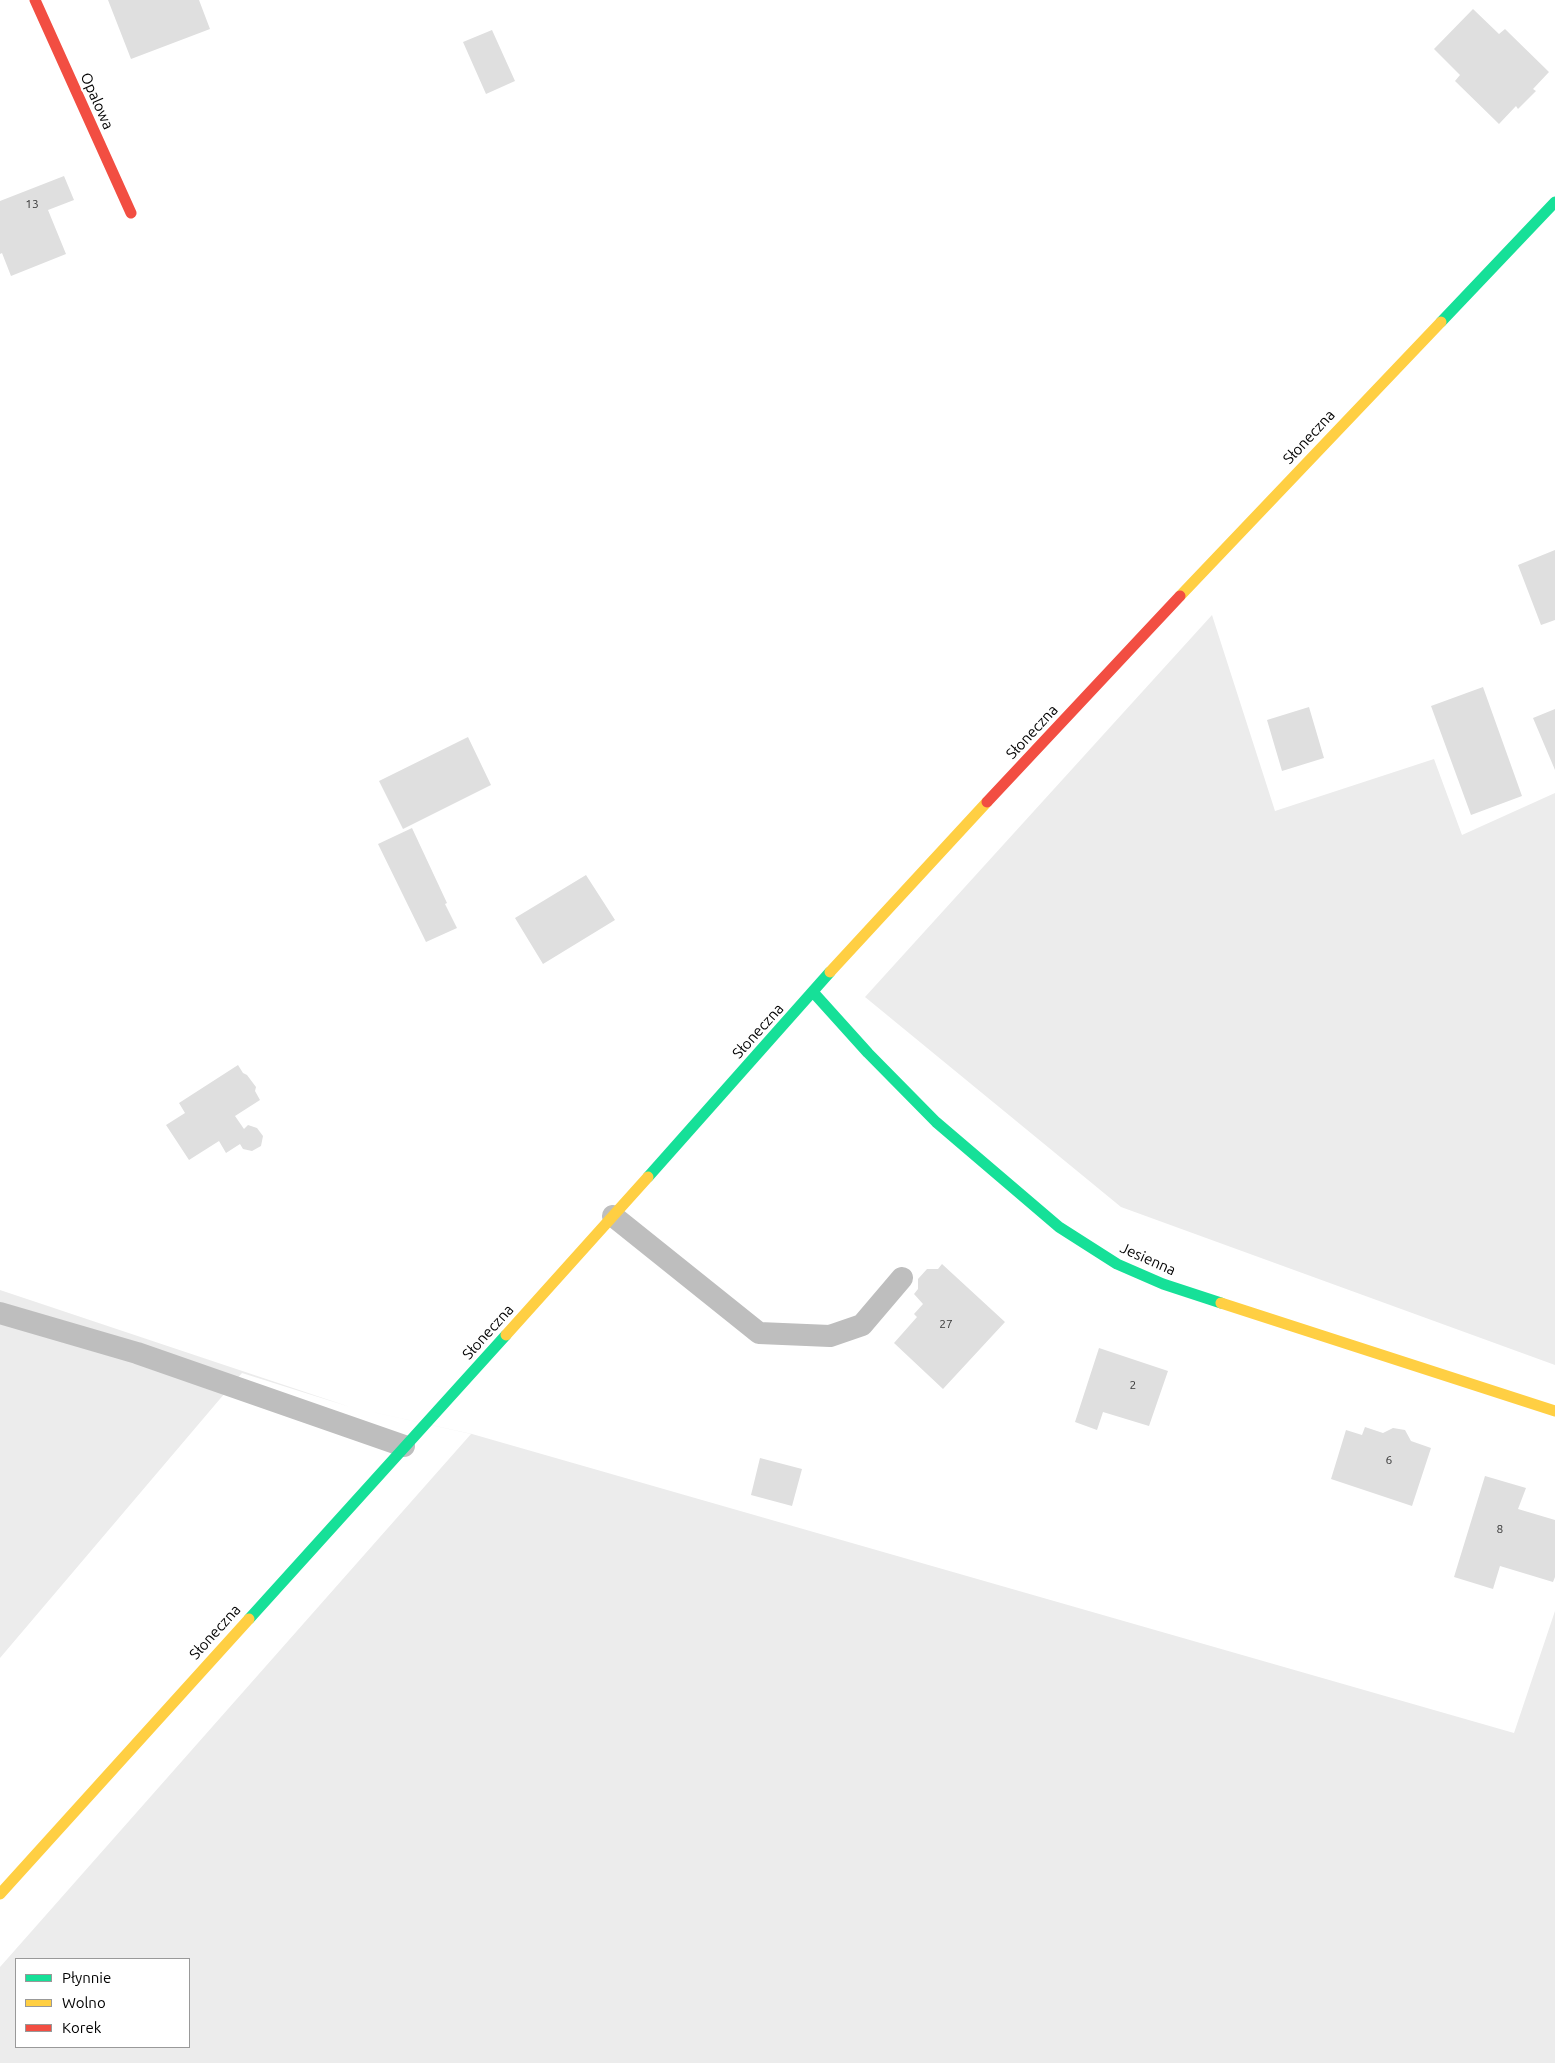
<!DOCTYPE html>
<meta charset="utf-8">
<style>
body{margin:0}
#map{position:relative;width:1555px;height:2063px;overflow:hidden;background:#fff;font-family:Ubuntu,sans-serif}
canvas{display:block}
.legend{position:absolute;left:15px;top:1958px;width:175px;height:90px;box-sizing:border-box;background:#fff;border:1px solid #999;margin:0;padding:6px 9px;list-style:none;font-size:15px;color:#000}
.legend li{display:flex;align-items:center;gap:10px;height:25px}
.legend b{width:25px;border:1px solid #999}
</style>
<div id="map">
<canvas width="1555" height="2063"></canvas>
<ul class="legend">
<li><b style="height:6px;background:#16e098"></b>Płynnie</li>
<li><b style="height:6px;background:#ffcf43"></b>Wolno</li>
<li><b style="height:6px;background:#f24e42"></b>Korek</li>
</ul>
</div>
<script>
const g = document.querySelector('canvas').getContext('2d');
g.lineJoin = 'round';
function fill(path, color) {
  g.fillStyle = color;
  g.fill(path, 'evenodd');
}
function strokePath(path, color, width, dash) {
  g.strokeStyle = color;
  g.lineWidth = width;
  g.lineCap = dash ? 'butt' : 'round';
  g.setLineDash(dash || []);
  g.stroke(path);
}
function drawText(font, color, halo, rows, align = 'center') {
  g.font = font + ' Ubuntu,sans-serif';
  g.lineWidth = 4.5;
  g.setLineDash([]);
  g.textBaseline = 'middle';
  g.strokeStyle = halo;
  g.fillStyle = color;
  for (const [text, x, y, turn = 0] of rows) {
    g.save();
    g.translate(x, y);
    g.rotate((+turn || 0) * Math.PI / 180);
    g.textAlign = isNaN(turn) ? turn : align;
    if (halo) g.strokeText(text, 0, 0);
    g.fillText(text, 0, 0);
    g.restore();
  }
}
fill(new Path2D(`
 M 1212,615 L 1275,811 L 1434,759 L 1462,835 L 1555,793 L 1555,1365 L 1121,1207 L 865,997 Z
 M 0,1290 L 350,1407 L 472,1434 L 1514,1733 L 1555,1611 L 1555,2063 L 0,2063 L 0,1967 L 471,1434 L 350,1407 L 242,1373 L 0,1658 ZM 16,1959 L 189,1959 L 189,2047 L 16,2047 Z`), '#ececec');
fill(new Path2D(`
 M 108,0 L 199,0 L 210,29 L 131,59 Z
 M 1473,9 L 1499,34 L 1505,29 L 1549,72 L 1533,89 L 1536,91 L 1518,109 L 1516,106 L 1499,124 L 1455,81 L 1460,75 L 1434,49 Z
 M 492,30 L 515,81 L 486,94 L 463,42 Z
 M 64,176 L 74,200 L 48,210 L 66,254 L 11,276 L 2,253 L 0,254 L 0,201 Z
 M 1555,550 L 1555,620 L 1541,625 L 1518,565 Z
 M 1483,687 L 1522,796 L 1471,815 L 1431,706 Z
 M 1309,707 L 1324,758 L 1282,771 L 1267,720 Z
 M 1555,709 L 1555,770 L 1533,718 Z
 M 468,737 L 491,785 L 403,829 L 379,781 Z
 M 412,828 L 447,903 L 445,904 L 457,928 L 426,942 L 378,844 Z
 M 586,875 L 615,920 L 543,964 L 515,918 Z
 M 238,1065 L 243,1073 L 247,1075 L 256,1087 L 255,1091 L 260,1100 L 235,1116 L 244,1129 L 248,1125 L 257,1128 L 263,1136 L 261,1146 L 252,1151 L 243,1149 L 240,1144 L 226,1153 L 219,1141 L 189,1160 L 166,1125 L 185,1113 L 179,1103 Z
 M 942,1264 L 1005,1322 L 943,1389 L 894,1343 L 917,1317 L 914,1314 L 923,1304 L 914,1294 L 918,1289 L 918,1279 L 927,1269 L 938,1269 Z
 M 1099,1348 L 1168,1371 L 1149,1426 L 1103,1412 L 1097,1430 L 1075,1422 Z
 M 1365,1427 L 1383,1433 L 1393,1428 L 1405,1430 L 1411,1441 L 1431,1448 L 1412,1506 L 1331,1479 L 1346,1430 L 1362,1435 Z
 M 760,1458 L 802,1469 L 792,1506 L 751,1495 Z
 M 1485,1476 L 1526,1488 L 1518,1509 L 1555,1520 L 1555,1577 L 1553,1582 L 1500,1566 L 1493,1589 L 1454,1577 Z`), '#dfdfdf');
strokePath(new Path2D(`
 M 613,1216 L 759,1333 L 830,1336 L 862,1325 L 902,1278
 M 0,1313 L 137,1353 L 404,1446`), '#bebebe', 22);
strokePath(new Path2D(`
 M 1441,322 L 1555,202
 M 813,992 L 868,1053 L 936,1122 L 1059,1227 L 1117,1264 L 1163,1284 L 1221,1303
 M 648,1177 L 830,972
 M 249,1619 L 506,1335`), '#16e098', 11);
strokePath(new Path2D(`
 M 1180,596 L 1441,322
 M 830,972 L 987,802
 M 1221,1303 L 1555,1411
 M 506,1335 L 648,1177
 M 0,1894 L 249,1619`), '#ffcf43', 11);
strokePath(new Path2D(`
 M 35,0 L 131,213
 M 987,802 L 1180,596`), '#f24e42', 11);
drawText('12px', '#383838', null, [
 ["13",32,204],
 ["27",946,1324],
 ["2",1133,1385],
 ["6",1389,1460],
 ["8",1500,1529]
]);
drawText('15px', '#000', '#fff', [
 ["Opalowa",97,101,66],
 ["Słoneczna",1309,437,-47],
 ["Słoneczna",1032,732,-47],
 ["Słoneczna",758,1031,-48],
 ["Jesienna",1148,1259,24],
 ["Słoneczna",488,1332,-48],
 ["Słoneczna",215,1632,-48]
]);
</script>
